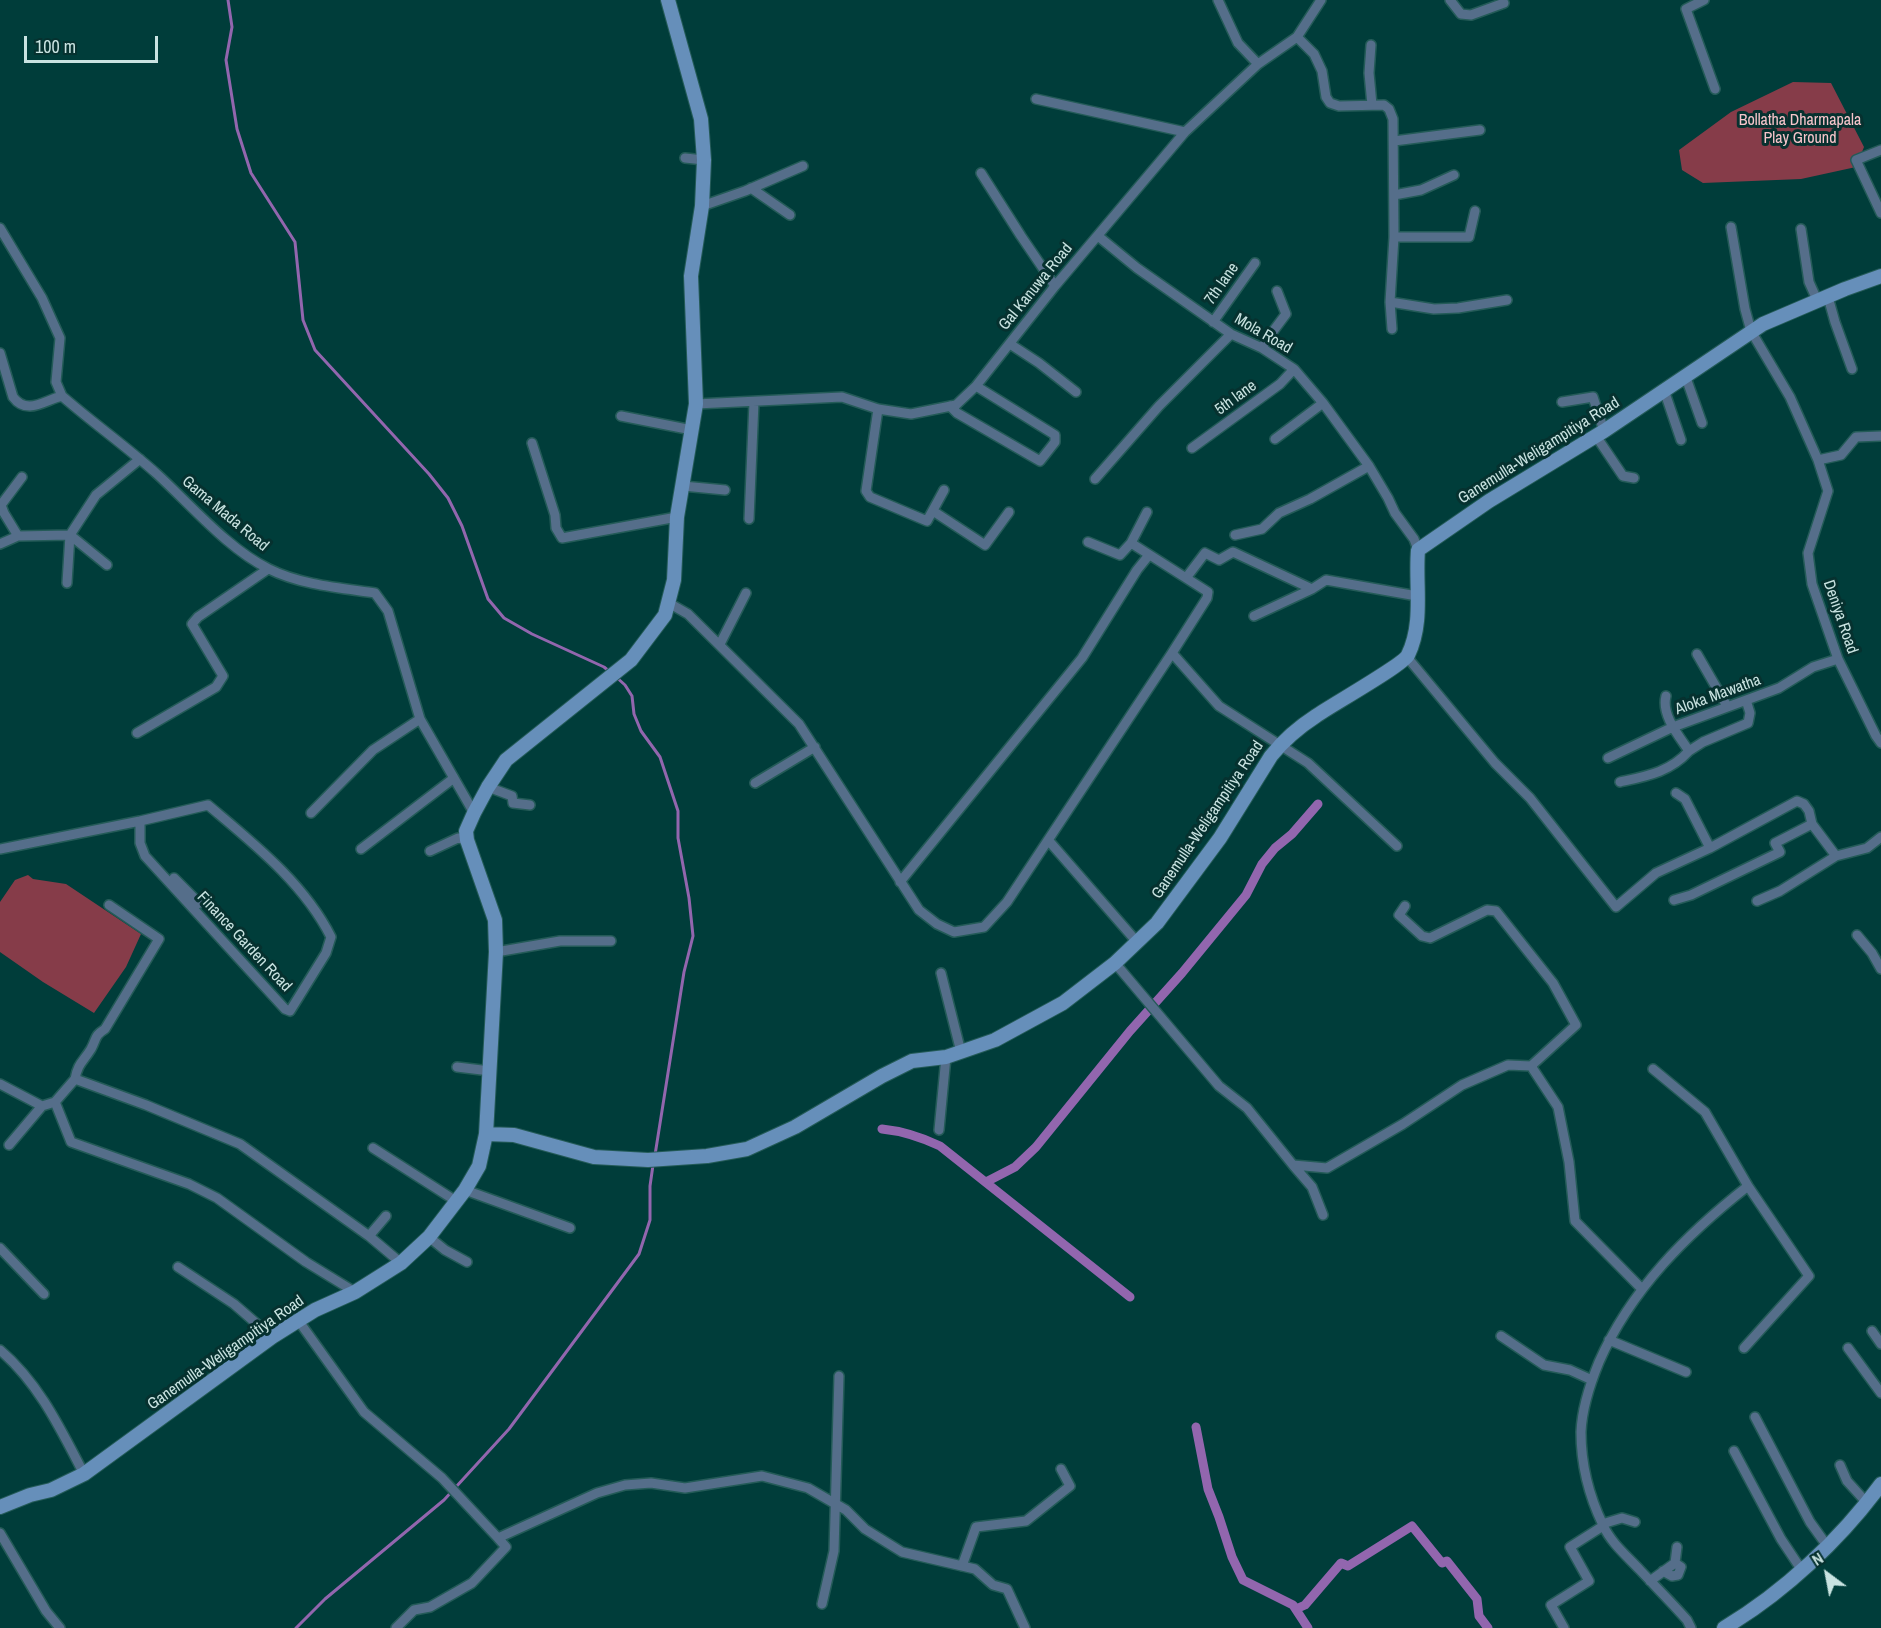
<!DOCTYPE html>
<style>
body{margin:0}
#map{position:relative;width:1881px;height:1628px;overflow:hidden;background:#003d3a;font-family:"Archivo Narrow",sans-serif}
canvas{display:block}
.north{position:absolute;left:1797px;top:1544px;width:60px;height:60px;-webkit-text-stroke:4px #06312f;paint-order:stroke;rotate:328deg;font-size:16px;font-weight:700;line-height:24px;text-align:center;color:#c9e3e1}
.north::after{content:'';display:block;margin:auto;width:21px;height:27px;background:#c9e3e1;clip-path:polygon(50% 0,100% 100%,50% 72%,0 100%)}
.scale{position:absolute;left:24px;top:36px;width:134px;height:27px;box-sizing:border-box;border:3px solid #c9e3e1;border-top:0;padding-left:8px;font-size:18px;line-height:21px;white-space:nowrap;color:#c9e3e1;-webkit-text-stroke:4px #06312f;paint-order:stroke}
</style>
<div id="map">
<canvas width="1881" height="1628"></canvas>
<div class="north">N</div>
<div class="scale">100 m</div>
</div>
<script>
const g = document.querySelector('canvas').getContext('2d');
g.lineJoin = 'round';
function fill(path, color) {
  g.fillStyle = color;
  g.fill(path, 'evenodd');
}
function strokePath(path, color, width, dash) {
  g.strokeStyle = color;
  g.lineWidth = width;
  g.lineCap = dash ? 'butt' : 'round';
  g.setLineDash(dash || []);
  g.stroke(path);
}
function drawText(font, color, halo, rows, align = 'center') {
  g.font = font + ' "Archivo Narrow",sans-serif';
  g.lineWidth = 6;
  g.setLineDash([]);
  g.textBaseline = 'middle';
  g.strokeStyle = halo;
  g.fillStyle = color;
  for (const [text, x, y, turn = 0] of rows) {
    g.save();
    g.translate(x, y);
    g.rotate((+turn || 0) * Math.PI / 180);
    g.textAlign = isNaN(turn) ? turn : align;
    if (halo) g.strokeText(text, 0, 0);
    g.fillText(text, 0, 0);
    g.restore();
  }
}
fill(new Path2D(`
 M 1793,82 L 1831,83 L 1864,147 L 1856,167 L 1801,179 L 1703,183 L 1682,170 L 1679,150 L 1731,112 Z
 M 28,875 L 33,879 L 66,884 L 141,934 L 126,967 L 94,1013 L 43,982 L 0,952 L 0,902 L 15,880 Z`), '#863c49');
strokePath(new Path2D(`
 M 228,0 L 232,27 L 226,60 L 237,129 L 251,173 L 295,242 L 303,320 L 315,350 L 429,474 L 448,498 L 462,526 L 488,599 L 504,618 L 532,634 L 604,667 L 610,672
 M 615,676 L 625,685 L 632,696 L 634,714 L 641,731 L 660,757 L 678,811 L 678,838 L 689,898 L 693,936 L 684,972 L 655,1155
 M 296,1628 L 325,1599 L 444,1500 L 509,1429 L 639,1254 L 650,1220 L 650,1186 L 653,1165`), '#9266ae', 3);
strokePath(new Path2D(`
 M 882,1129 C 902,1131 921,1137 940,1146 L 1130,1297
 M 986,1182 L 1015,1167 L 1036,1147 L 1130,1031 L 1182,973 L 1246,895 L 1262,864 L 1275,848 L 1292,834 L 1318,804
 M 1196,1427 L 1208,1489 L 1219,1517 L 1232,1557 L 1243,1580 L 1293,1605 L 1308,1628
 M 1296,1609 L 1305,1605 L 1341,1563 L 1348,1566 L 1412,1526 L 1442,1563 L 1447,1561 L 1477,1599 L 1479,1616 L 1488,1628`), '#9266ae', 9);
const street = new Path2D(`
 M 1218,0 L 1238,43 L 1258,64
 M 1450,0 L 1461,14 L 1471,15 L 1504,3
 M 1704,0 L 1686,9 L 1715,89
 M 1297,37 L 1314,54 L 1322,71 L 1326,97 L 1330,103 L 1339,106 L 1384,105 L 1389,109 L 1393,119 L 1394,237 L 1390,302 L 1434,309 L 1458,308 L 1507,300
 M 1371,45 L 1369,73 L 1372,105
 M 1036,99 L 1185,132
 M 1394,141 L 1480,130
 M 1881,150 L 1856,160 L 1881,213
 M 685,158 L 704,160
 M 981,173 L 1021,236 L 1055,286
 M 751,188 L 790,215
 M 1394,195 L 1421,190 L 1454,175
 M 702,206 L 745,191 L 803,166
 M 1731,227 L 1745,309 L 1751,331 L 1790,397 L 1818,460 L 1828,491 L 1808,553 L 1812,584 L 1838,659 L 1876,736 L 1881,743
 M 0,228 L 42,298 L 60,338 L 56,382 L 62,396 C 93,423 127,447 157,474 C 191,505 228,549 269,569 C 301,585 340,588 375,593 L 388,611 L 420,719 L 474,813
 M 1801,229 L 1809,282 L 1818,302
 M 1098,236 L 1137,268 L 1231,334 L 1262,348 L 1294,369 L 1323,403 L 1369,466 L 1388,498 L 1395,513 L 1414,539 L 1418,550
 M 1394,237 L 1469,237 L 1475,211
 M 1828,297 L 1835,322 L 1852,369
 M 1390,302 L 1392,329
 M 1213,322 L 1255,263
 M 1010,344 L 1039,363 L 1076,392
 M 1262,348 L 1268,338 L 1286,314 L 1277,291
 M 0,353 L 13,397 C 27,416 45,400 62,396
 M 1685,375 L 1702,423
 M 1664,390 L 1681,440
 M 1562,402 L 1593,397 L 1604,431
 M 696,404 L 842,397 L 878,409 L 911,414 L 956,405 L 976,386 L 1055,286 L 1185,132 L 1258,64 L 1297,37 L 1321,0
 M 950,406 L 957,413 L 1040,461 L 1055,442 L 1055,435 L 976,386
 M 878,409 L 866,491 L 870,497 L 927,521 L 944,490
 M 621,416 L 692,430
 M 1596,436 L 1623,476 L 1634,478
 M 1275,439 L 1323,403
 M 532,443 L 555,515 L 556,528 L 562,538 L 677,517
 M 1192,448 L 1280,384 L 1294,369
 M 1818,460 L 1841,455 L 1856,437 L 1881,436
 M 1095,479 L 1159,406 L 1231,334
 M 683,486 L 725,490
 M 933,511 L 985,545 L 1009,512
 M 749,519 L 754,402
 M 70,535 L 107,565
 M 1235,535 L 1262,529 L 1279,513 L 1310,499 L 1369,466
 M 18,536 L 4,513 L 1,505 L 22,477
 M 1088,542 L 1120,555 L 1131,543 L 1208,592 L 1207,598 L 1172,653
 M 1131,543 L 1147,512
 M 0,544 L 18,536 L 70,535 L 96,495 L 140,459
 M 1186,578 L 1205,553 L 1219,560 L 1233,552 L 1312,589 L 1326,580 L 1417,596
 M 67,583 L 70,535
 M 667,602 L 688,614 L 799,724 L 919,910 L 937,924 L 954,932 L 984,927 L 1007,902 L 1172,653 L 1219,706 L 1308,763 L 1397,846
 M 1254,616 L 1312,589
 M 720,644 L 746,593
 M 1697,654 L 1727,706
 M 1407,657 L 1495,763 L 1530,798 L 1616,907 L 1656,873 L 1710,848 L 1797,801 L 1804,804 L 1809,811 L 1812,824 L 1836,856 L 1867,848 L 1881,837
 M 1666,696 C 1661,715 1679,736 1689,751 L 1703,742 L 1748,723 L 1750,713 L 1746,700
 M 137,733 L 216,687 L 223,676 L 192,624 L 198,617 L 268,569
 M 1608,758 L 1673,727 L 1779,688 L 1813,667 L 1838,659
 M 1620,782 C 1647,776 1670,772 1689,751
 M 755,783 L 815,747
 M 488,787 L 512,796 L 513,803 L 530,805
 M 1676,793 L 1685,799 L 1710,848
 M 311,813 L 373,750 L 420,719
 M 1049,841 L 1137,942
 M 0,849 L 140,821 L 208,805 C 253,843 304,883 331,937 L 326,953 L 290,1011 L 285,1009 L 145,856 L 140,843 L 140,821
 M 361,849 L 454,778
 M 430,851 L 458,838 L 467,840
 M 174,878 L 199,903 L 192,907
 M 900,882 L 1082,658 L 1137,570 L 1149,555
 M 1674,900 L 1691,895 L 1780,852 L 1775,843 L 1812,824
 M 1757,901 L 1780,891 L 1836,856
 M 1405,906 L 1399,915 L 1422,936 L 1430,938 L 1487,910 L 1496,911 L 1553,983 L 1576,1025 L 1531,1066
 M 1857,935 L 1872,953 L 1881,969
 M 496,952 L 560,941 L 611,941
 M 1115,963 L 1219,1086 L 1247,1108 L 1293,1165 L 1327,1168 L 1403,1124 L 1462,1085 L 1508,1065 L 1531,1066 L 1558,1107 L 1569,1162 L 1575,1221 L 1641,1288
 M 941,973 L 961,1052
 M 457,1067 L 490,1071
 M 1653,1069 L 1705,1112 L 1748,1186 L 1809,1276 L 1744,1348
 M 75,1079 C 78,1063 83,1062 91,1049 C 97,1038 94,1036 105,1029 L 159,939 L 109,905
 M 0,1084 L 42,1106 L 55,1102 L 71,1142 L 189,1184 L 217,1198 L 306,1262 L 355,1292
 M 55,1102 L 75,1079 L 146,1105 L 240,1144 L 369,1236 L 401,1263
 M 939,1130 L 946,1057
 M 9,1145 L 42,1106
 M 373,1148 L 456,1201
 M 1293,1165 L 1312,1187 L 1323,1215
 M 465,1190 L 570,1228
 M 369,1236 L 386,1216
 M 429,1237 L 445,1250 L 467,1262
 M 0,1248 L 44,1294
 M 178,1267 L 234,1304 L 272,1337
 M 298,1320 L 364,1412 L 442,1478 L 498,1538 L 597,1493 L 625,1485 L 651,1483 L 685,1488 L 762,1476 L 808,1488 L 846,1510 L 865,1529 L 902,1552 L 975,1569 L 993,1585 L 1007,1589 L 1025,1628
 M 1872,1331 L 1881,1344
 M 1501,1336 L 1544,1365 L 1570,1370 L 1592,1380
 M 1609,1340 L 1686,1372
 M 1848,1348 L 1881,1393
 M 0,1350 C 39,1383 61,1430 84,1474
 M 1755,1417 L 1810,1522 L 1828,1547
 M 1734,1451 L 1781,1539 L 1801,1569
 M 1840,1465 L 1847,1481 L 1867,1503
 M 1602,1524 L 1622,1518 L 1635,1522
 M 0,1533 L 46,1611 L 60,1628
 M 962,1566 L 976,1527 L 1026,1521 L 1070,1486 L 1061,1469
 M 1663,1571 L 1672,1576 L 1678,1575 L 1681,1567 L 1675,1563
 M 1650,1581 L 1675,1563 L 1677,1547
 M 822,1604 L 834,1551 L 839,1376
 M 396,1628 L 414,1610 L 430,1607 L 472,1583 L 506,1547 L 498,1538
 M 1564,1628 L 1551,1605 L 1589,1581 L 1570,1547 L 1603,1526
 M 1691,1628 L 1687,1620 C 1672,1603 1656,1587 1640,1570 C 1627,1556 1611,1543 1603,1525 C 1589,1496 1581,1464 1581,1432 C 1582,1407 1590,1384 1599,1362 C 1631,1289 1687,1234 1748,1186`);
const secondary = new Path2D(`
 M 486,1134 L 496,952 L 495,920 L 467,840 L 466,831 L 474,813 L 488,787 L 506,760 L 631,660 L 665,615 L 674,580 L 677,517 L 696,404 L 691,276 L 702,206 L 704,160 L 701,119 L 668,0
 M 0,1507 L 30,1495 L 51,1490 L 84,1474 L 272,1337 L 315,1310 L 355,1292 L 401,1263 L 429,1237 L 465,1190 L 479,1166 L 486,1134 L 514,1135 L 594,1157 L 648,1160 L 707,1156 L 747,1149 L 795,1127 L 882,1076 L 912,1061 L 946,1057 L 995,1040 L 1063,1003 L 1115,963 L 1157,923 L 1220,838 L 1271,756 C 1283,741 1299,727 1316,716 C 1330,706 1403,665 1408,655 C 1424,622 1415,585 1418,550 L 1489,501 L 1604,431 L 1763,324 L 1845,289 L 1881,276
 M 1724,1628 C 1783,1593 1841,1539 1881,1484`);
strokePath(street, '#245b58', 12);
strokePath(secondary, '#245b58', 16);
strokePath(street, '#556e8a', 9);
strokePath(secondary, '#668fba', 14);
drawText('16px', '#f8c5cb', '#06312f', [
 ["Bollatha Dharmapala",1800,121],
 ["Play Ground",1800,139]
]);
drawText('16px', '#c9e3e1', '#06312f', [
 ["7th lane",1222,284,-55],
 ["Gal Kanuwa Road",1036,287,-51],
 ["Mola Road",1263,334,30],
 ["5th lane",1236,398,-36],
 ["Ganemulla-Weligampitiya Road",1539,451,-32],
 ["Gama Mada Road",225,514,40],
 ["Deniya Road",1840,617,71],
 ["Aloka Mawatha",1718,695,-20],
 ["Ganemulla-Weligampitiya Road",1208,820,-56],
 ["Finance Garden Road",244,942,47],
 ["Ganemulla-Weligampitiya Road",226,1353,-35]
]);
</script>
